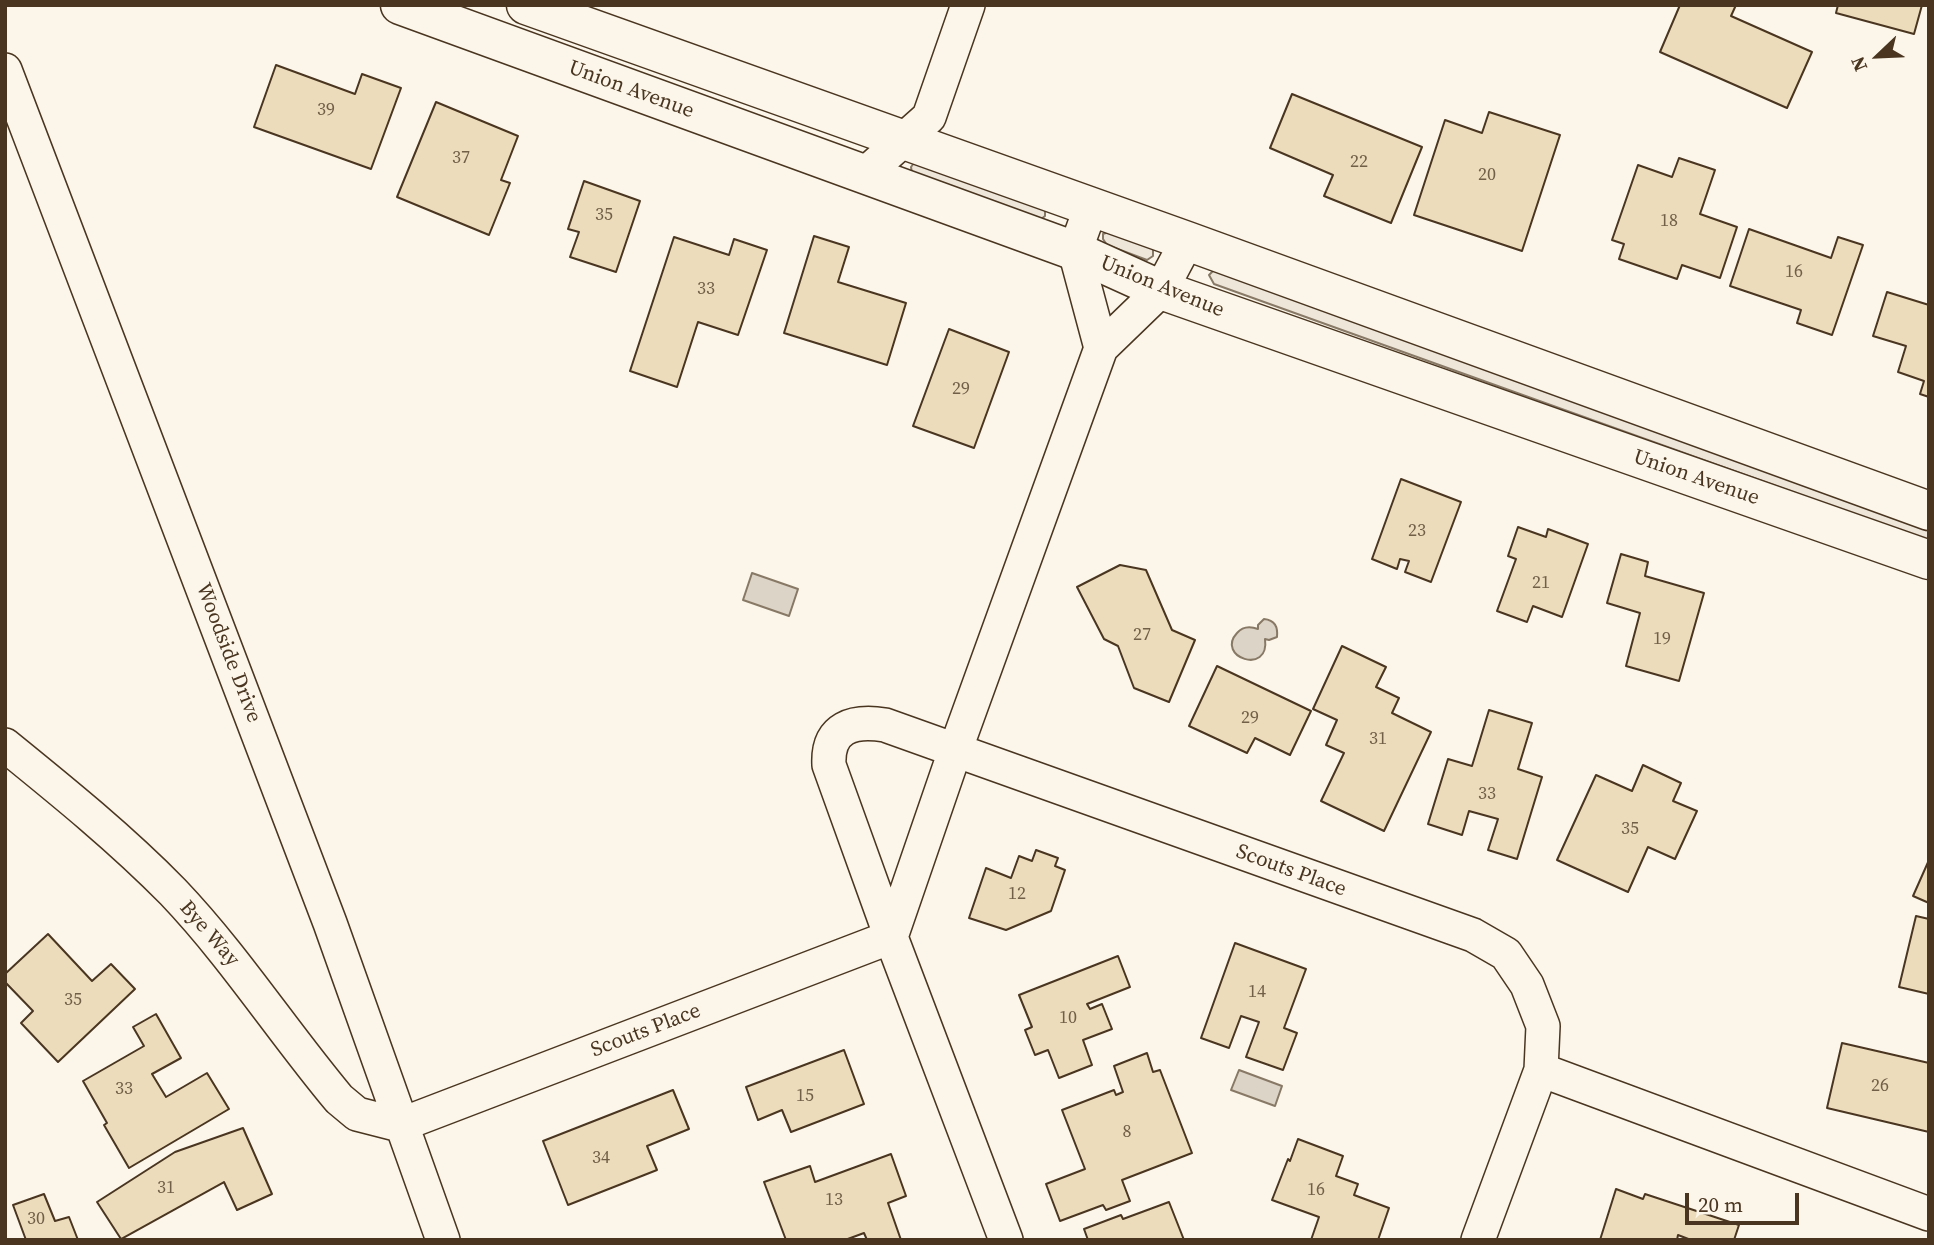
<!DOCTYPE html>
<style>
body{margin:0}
#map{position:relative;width:1934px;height:1245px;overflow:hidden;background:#fbf6e9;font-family:"Source Serif 4",serif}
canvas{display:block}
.frame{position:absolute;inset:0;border:7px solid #4a3520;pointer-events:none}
.north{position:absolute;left:1843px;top:21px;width:70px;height:70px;-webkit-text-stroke:5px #fbf6e9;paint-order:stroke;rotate:247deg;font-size:19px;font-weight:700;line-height:28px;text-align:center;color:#4a3520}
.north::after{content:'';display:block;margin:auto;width:24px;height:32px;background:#4a3520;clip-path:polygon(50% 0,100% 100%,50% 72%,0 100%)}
.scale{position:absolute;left:1685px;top:1193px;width:114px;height:32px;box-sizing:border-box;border:4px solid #4a3520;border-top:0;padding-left:9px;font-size:21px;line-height:24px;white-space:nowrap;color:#4a3520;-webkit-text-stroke:5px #fbf6e9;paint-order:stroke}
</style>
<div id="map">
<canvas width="1934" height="1245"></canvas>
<div class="frame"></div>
<div class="north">N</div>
<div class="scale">20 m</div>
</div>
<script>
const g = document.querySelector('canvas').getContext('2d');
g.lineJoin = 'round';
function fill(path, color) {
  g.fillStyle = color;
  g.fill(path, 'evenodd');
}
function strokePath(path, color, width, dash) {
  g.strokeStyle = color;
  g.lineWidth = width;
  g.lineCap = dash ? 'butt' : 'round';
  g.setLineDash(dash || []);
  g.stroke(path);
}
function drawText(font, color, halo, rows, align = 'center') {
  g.font = font + ' "Source Serif 4",serif';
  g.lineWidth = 5;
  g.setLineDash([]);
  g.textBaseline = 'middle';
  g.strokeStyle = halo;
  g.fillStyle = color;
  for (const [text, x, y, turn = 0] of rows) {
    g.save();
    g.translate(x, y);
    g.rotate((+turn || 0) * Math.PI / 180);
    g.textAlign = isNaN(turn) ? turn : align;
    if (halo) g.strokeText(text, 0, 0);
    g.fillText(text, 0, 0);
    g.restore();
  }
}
const green = new Path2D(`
 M 914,163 L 1045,210 L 1045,216 L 1040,220 L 912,173 L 911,167 Z
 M 1111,231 L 1153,248 L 1153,256 L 1147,260 L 1107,245 L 1103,239 L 1103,234 Z
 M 1215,269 L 1929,525 L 1929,541 L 1214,284 L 1209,275 Z`);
fill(green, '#ede6d9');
strokePath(green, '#887966', 2);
const water = new Path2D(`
 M 752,573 L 798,589 L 789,616 L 743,600 Z
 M 1264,619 C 1275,620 1278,627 1277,637 L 1269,640 L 1265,639 C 1270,676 1215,657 1237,633 C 1243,626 1250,626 1258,629 L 1258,625 Z
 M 1239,1070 L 1282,1086 L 1275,1106 L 1231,1090 Z`);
fill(water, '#dcd4c6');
strokePath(water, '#887966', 2);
const building = new Path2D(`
 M 1680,5 L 1736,5 L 1731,16 L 1812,52 L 1787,108 L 1660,52 Z
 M 1838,5 L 1922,5 L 1914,34 L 1836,13 Z
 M 276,65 L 355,94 L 362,74 L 401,88 L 371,169 L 254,127 Z
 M 1292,94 L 1422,147 L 1391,223 L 1324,196 L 1333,175 L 1270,148 Z
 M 436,102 L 518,136 L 501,180 L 510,183 L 489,235 L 397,197 Z
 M 1489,112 L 1560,135 L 1522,251 L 1414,215 L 1445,120 L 1482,133 Z
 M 1679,158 L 1715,170 L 1700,214 L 1737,227 L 1720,278 L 1682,265 L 1677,279 L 1619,259 L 1624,244 L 1612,240 L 1638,165 L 1672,177 Z
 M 584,181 L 640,201 L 616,272 L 570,257 L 579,232 L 568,229 Z
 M 1749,229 L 1831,258 L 1838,237 L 1863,245 L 1832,335 L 1797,323 L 1801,310 L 1730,286 Z
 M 814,236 L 849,247 L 838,282 L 906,303 L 887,365 L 784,333 Z
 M 674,237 L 729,255 L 734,239 L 767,250 L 738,335 L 698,322 L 677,387 L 630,371 Z
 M 1887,292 L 1929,305 L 1929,397 L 1920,394 L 1924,381 L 1898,372 L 1906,346 L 1873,336 Z
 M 949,329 L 1009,352 L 974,448 L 913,426 Z
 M 1401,479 L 1461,502 L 1431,582 L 1405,572 L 1409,561 L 1400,559 L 1397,569 L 1372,559 Z
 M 1518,527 L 1546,537 L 1548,529 L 1588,544 L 1562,617 L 1533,606 L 1527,622 L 1497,611 L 1516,559 L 1508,556 Z
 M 1621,554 L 1648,562 L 1645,576 L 1704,593 L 1679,681 L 1626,666 L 1640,613 L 1607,603 Z
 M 1120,565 L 1146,570 L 1172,630 L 1195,640 L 1169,702 L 1134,688 L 1118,646 L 1104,639 L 1077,587 Z
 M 1342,646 L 1386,667 L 1376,687 L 1399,698 L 1392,713 L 1431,732 L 1384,831 L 1321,801 L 1344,753 L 1326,745 L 1337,720 L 1313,709 Z
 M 1217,666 L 1311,711 L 1290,755 L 1255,738 L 1247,753 L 1189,726 Z
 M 1489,710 L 1532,723 L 1518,769 L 1542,777 L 1517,859 L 1488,850 L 1498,819 L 1469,811 L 1462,835 L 1428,824 L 1448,759 L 1472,766 Z
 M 1643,765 L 1681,783 L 1673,801 L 1697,811 L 1675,859 L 1648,847 L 1628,892 L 1557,860 L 1596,775 L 1632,791 Z
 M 1036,850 L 1058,858 L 1055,866 L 1065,870 L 1051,911 L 1006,930 L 969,918 L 986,868 L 1011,878 L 1019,856 L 1032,861 Z
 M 1929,860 L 1929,903 L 1913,896 Z
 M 1916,916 L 1929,919 L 1929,994 L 1899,987 Z
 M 48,934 L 92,981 L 111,964 L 135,989 L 58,1062 L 21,1023 L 33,1011 L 5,982 L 5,974 Z
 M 1235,943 L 1306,969 L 1284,1028 L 1297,1033 L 1283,1070 L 1246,1057 L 1259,1022 L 1241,1016 L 1229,1048 L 1201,1038 Z
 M 1118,956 L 1130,987 L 1087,1004 L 1090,1009 L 1102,1004 L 1112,1029 L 1083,1040 L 1092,1065 L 1059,1078 L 1048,1050 L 1035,1055 L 1025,1030 L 1032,1027 L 1019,995 Z
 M 156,1014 L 181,1058 L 152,1074 L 166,1097 L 207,1073 L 229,1109 L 129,1168 L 104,1125 L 107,1123 L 83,1081 L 144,1046 L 133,1027 Z
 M 1842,1043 L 1929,1063 L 1929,1132 L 1827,1108 Z
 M 844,1050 L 864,1104 L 791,1132 L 782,1110 L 758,1120 L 746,1087 Z
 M 1147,1053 L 1153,1072 L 1160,1070 L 1192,1153 L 1122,1180 L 1130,1201 L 1106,1210 L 1103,1205 L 1060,1221 L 1046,1184 L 1085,1169 L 1062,1110 L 1114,1090 L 1116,1095 L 1123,1092 L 1114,1066 Z
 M 673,1090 L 689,1129 L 647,1146 L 657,1170 L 568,1205 L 543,1141 Z
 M 243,1128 L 272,1194 L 237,1210 L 224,1182 L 121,1239 L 97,1202 L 175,1152 Z
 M 1298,1139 L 1343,1156 L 1336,1176 L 1358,1184 L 1354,1195 L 1389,1208 L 1378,1240 L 1311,1240 L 1319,1217 L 1272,1200 L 1288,1159 L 1290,1161 Z
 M 891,1154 L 906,1196 L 888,1203 L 901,1240 L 867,1240 L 864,1233 L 845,1240 L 786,1240 L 764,1182 L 810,1166 L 815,1182 Z
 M 1616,1189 L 1643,1199 L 1645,1194 L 1739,1225 L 1734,1240 L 1691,1240 L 1678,1235 L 1677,1240 L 1600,1240 Z
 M 44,1194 L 55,1221 L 69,1217 L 78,1240 L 26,1240 L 13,1205 Z
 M 1169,1202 L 1184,1240 L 1088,1240 L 1084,1229 L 1121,1215 L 1123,1219 Z`);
fill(building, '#ecdcbc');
strokePath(building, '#4a3520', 2);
const minor = new Path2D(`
 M 5,70 L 330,923 L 443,1240
 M 864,175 L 929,117 L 968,5
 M 1091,207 L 1075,251 L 1101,348
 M 5,745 C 63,792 121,839 173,892 C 234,956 282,1031 339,1099 L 357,1114 L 400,1125 L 891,937
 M 891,937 L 955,751 L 1101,348 L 1161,290 L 1187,241
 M 1541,1070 L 1929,1214
 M 1006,1240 L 891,937 L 829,765 C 827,727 853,720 885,725 L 1473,935 L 1506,954 L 1527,985 L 1543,1026 L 1541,1070 L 1478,1240`);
const tertiary = new Path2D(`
 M 400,5 L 1075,251 L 1161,290 L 1929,560
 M 526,5 L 1187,241 L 1929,511`);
strokePath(minor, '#4a3520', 36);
strokePath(tertiary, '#4a3520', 41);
strokePath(minor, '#fbf6e9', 33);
strokePath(tertiary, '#fbf6e9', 38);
drawText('18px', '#725f47', null, [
 ["39",326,110],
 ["37",461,158],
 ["22",1359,162],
 ["20",1487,175],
 ["35",604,215],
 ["18",1669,221],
 ["16",1794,272],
 ["33",706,289],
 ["29",961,389],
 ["23",1417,531],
 ["21",1541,583],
 ["27",1142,635],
 ["19",1662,639],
 ["29",1250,718],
 ["31",1378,739],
 ["33",1487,794],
 ["35",1630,829],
 ["12",1017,894],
 ["14",1257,992],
 ["35",73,1000],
 ["10",1068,1018],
 ["26",1880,1086],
 ["33",124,1089],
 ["15",805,1096],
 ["8",1127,1132],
 ["34",601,1158],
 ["31",166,1188],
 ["16",1316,1190],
 ["13",834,1200],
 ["30",36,1219]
]);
drawText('21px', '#4a3520', '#fbf6e9', [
 ["Union Avenue",631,90,20],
 ["Union Avenue",1162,287,22],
 ["Union Avenue",1696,478,19],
 ["Woodside Drive",228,653,69],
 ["Scouts Place",1291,871,20],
 ["Bye Way",209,934,49],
 ["Scouts Place",646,1031,-21]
]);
</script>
